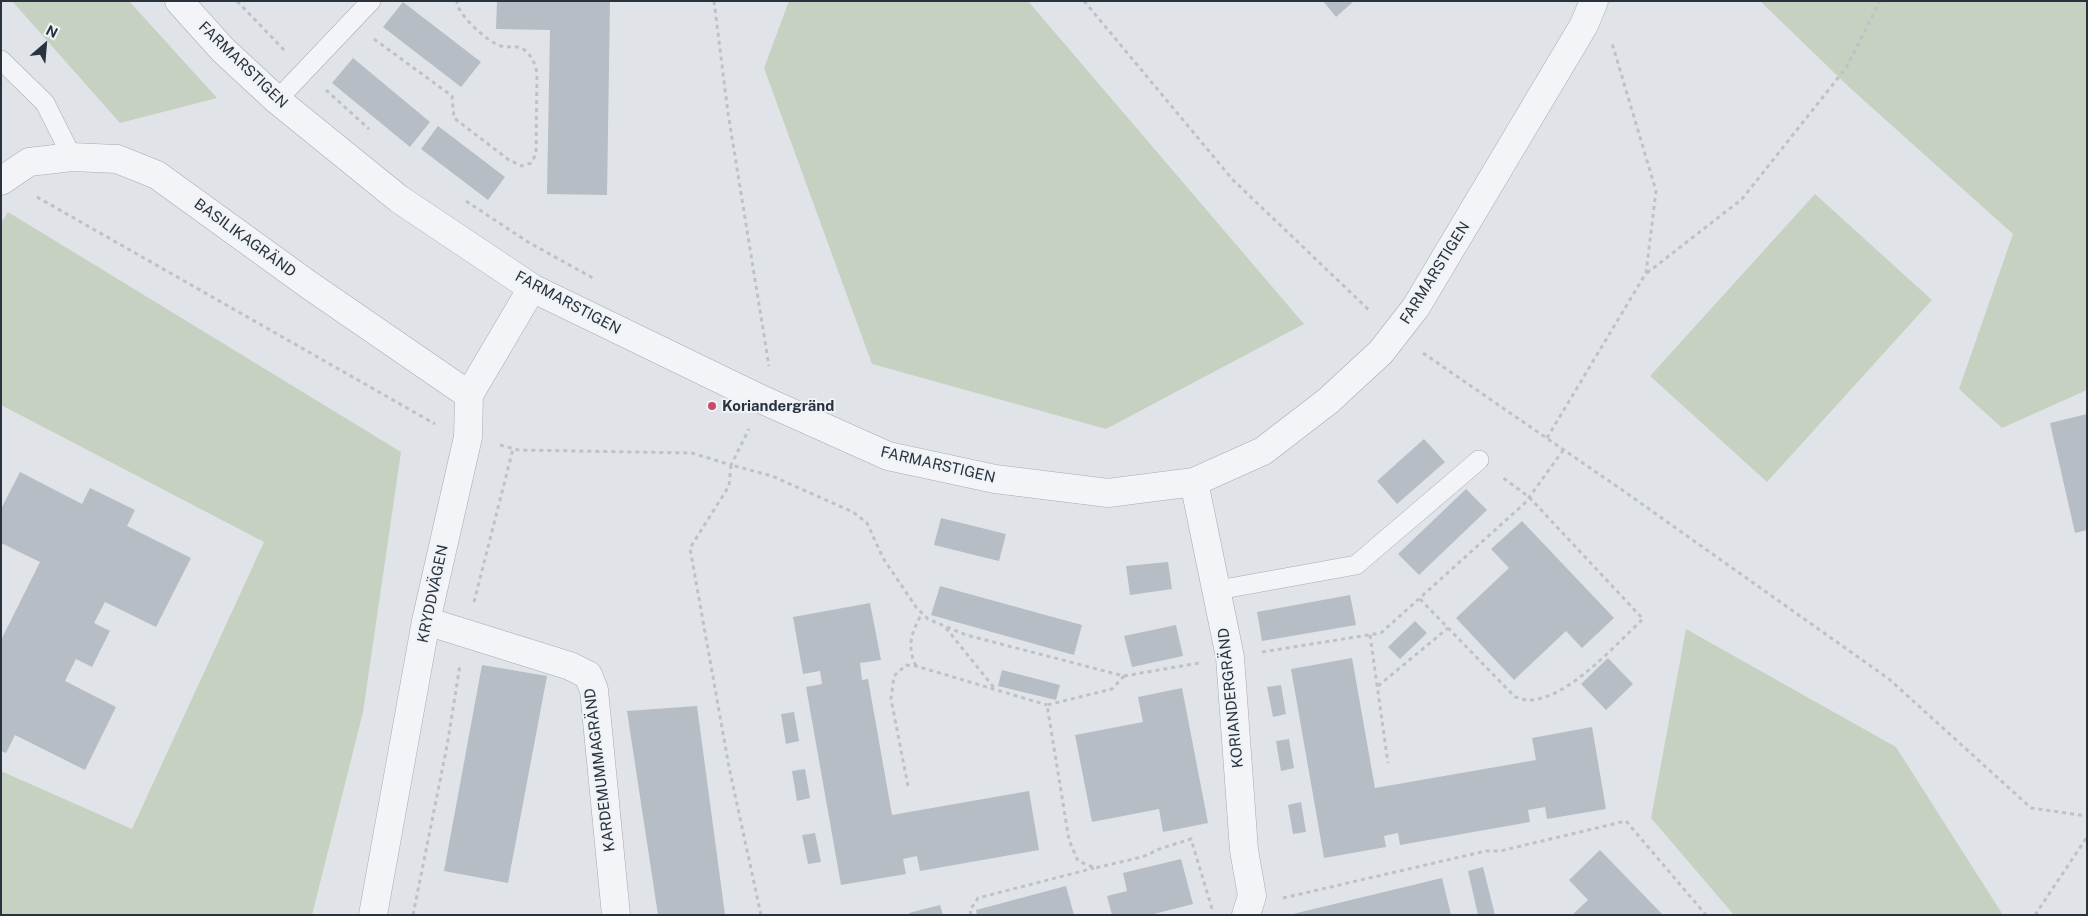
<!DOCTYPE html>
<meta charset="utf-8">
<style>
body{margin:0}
#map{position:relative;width:2088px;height:916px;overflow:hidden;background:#e0e4e8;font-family:"Public Sans",sans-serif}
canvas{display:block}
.frame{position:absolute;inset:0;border:2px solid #29333e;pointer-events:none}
.north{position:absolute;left:20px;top:20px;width:50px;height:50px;-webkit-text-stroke:4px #eff2f6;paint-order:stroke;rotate:27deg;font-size:14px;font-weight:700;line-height:20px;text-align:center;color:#29333e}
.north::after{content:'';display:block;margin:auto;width:18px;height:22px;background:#29333e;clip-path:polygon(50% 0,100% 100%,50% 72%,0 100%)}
</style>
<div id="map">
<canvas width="2088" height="916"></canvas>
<div class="frame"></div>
<div class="north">N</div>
</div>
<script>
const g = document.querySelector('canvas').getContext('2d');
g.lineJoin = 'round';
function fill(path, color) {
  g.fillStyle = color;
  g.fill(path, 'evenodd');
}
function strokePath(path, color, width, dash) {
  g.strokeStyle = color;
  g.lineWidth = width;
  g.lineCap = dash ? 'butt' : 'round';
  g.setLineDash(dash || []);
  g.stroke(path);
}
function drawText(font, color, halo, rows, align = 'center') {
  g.font = font + ' "Public Sans",sans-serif';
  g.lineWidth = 4;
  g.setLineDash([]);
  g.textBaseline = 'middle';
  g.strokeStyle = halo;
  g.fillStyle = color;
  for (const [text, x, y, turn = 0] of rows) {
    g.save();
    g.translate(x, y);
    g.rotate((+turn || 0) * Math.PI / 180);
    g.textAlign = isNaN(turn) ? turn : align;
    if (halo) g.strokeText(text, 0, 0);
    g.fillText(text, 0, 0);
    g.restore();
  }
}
fill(new Path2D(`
 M 12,1 L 129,1 L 217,98 L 120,123 Z
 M 789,1 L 1028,1 L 1304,324 L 1106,429 L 872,364 L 764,68 Z
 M 1760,1 L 2087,1 L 2087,390 L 2002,428 L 1959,389 L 2013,234 L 1850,88 Z
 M 1815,194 L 1932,300 L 1767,482 L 1650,376 Z
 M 8,212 L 401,452 L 363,712 L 312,915 L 1,915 L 1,771 L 132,829 L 264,542 L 1,405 L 1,223 Z
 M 1686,629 L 1896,747 L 2003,915 L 1734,915 L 1651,818 Z`), '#c7d1c1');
fill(new Path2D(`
 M 497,1 L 610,1 L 607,195 L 547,194 L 550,30 L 496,29 Z
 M 1323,1 L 1354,1 L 1336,17 Z
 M 403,2 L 481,62 L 461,87 L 383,27 Z
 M 353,58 L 430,122 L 410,147 L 332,83 Z
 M 438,126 L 505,177 L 488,200 L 421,149 Z
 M 2087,414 L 2087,530 L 2075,533 L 2050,423 Z
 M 1424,439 L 1445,462 L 1397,504 L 1377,481 Z
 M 20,472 L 82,504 L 90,488 L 135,510 L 127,526 L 191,558 L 156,627 L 105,602 L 94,623 L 110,631 L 92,667 L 76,659 L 65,681 L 116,707 L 85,770 L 15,735 L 6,753 L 1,751 L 1,640 L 40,562 L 1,543 L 1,509 Z
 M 1466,489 L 1487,510 L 1419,575 L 1398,554 Z
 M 941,518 L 1006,534 L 999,561 L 934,545 Z
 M 1522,521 L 1614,618 L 1582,648 L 1566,631 L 1514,680 L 1456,618 L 1509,568 L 1491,549 Z
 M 1168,562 L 1172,589 L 1130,595 L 1126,566 Z
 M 940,586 L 1082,625 L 1074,655 L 931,615 Z
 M 1350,595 L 1356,625 L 1262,641 L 1257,612 Z
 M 870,603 L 881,660 L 860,663 L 862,680 L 868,679 L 892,815 L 1029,791 L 1039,850 L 920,871 L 917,856 L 903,859 L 906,874 L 841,885 L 806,687 L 822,684 L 820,671 L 803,674 L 793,617 Z
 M 1415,621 L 1427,633 L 1400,659 L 1388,647 Z
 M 1176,625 L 1183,656 L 1132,667 L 1124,636 Z
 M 1352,658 L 1375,788 L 1536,760 L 1532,738 L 1592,727 L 1606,809 L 1547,819 L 1545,807 L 1528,810 L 1530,822 L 1400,845 L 1398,833 L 1384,836 L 1386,847 L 1324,858 L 1291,669 Z
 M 1608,658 L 1633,684 L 1606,710 L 1581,684 Z
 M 482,665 L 547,676 L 508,883 L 444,871 Z
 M 1002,670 L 1060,685 L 1056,700 L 998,686 Z
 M 1281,685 L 1286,714 L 1273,717 L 1267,687 Z
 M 1182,688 L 1208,823 L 1163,832 L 1159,809 L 1092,822 L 1075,735 L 1143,722 L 1138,697 Z
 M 697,706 L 725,915 L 658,915 L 627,711 Z
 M 794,712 L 799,741 L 786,744 L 781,714 Z
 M 1289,739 L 1294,768 L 1281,771 L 1276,741 Z
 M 805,769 L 810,798 L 797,801 L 792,771 Z
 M 1301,802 L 1306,832 L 1293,834 L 1288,805 Z
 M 815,833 L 821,862 L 808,864 L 802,835 Z
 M 1600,850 L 1663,915 L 1572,915 L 1588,900 L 1569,880 Z
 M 1181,859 L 1193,904 L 1150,915 L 1112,915 L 1107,896 L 1127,891 L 1123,873 Z
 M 1483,867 L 1495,915 L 1478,915 L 1468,871 Z
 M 1442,878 L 1451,915 L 1293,915 L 1293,914 Z
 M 1066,886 L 1074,915 L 977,915 L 976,910 Z
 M 940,905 L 943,915 L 910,915 L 909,913 Z`), '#b7bdc5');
const lane = new Path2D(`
 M 1,60 L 45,103 L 72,157
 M 277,100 L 371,1
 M 1218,590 L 1356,565 L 1479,460`);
const street = new Path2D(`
 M 179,1 L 223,50 L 277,100 L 399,199 L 532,288 L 763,400 L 888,456 L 995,479 L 1108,493 L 1194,482 L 1263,451 L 1328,401 L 1381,352 L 1416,307 L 1584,25 L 1594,1
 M 1,181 L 29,162 L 72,157 L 117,159 L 157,175 L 309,285 L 469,395
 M 1194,482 L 1230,657 L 1244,850 L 1252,896 L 1246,915
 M 426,621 L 570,666 L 588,675 L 594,690 L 616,915
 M 373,915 L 426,621 L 468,437 L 469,395 L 532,288`);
strokePath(lane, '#a5abb2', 20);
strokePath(street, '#a5abb2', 29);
strokePath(new Path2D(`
 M 237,1 L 285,51
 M 714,1 L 728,113 L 769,366
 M 1084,1 L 1233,180 L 1371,312
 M 374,39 L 452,96 L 454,118 L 509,160 L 522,166 L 531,163 L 536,154 L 537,73 C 535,65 533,58 527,52 C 517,43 511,49 501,46 C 489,43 456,14 457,1
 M 326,90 L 369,129
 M 37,197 L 435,424
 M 466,201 L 528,242 L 593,278
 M 1647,273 L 1742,199 L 1846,68 L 1880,1
 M 1423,353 L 1625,492 L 1889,679 L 2031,808 L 2087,816
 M 1547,438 L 1646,273 L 1656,191 L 1612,43
 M 500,445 L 518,450 L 692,453 L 731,465 L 749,429
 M 1420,599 L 1515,697 C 1520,698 1526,701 1531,700 C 1570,697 1615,645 1643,619 L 1529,497 L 1502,477
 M 474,602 L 513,449
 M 946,628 L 995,689
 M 1370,635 L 1388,763
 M 1262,652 L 1381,633 L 1525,503 L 1564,449
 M 916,666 C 906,645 912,632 922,613
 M 1124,676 L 1112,689 L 1047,705 L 1069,840 L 1078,861 L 1095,868 L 1142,857 L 1162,848 L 1191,839 L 1213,912
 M 1378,686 L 1448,628
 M 908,786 L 891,699 L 894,676 L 906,665 L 916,666 L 1047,705
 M 1283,898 L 1486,851 L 1500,851 L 1626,821 L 1706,915
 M 413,915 L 447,746 L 460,665
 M 761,915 L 729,767 L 690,548 L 729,486 L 731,465 L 772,476 L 853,512 L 867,523 L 883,558 L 916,607 L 928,619 L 966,635 L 1124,676 L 1199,663
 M 971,915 L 970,910 L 978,898 L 1094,868
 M 2035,915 L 2087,837`), '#bec2c7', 3, [4, 4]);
strokePath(lane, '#f2f4f7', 19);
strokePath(street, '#f2f4f7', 28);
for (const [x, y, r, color] of [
 [712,406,5,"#c74b67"]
]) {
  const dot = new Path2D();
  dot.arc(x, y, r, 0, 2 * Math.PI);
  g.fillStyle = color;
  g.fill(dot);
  strokePath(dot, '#eff2f6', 2);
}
drawText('15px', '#29333e', '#eff2f6', [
 ["FARMARSTIGEN",243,65,44],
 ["BASILIKAGRÄND",245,238,36],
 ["FARMARSTIGEN",1435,273,-58],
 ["FARMARSTIGEN",568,303,28],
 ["FARMARSTIGEN",938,465,13],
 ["KRYDDVÄGEN",433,594,-78],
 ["KORIANDERGRÄND",1231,698,-96],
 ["KARDEMUMMAGRÄND",600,770,-97]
]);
drawText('bold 15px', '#29333e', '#eff2f6', [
 ["Koriandergränd",722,406]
], 'left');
</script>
